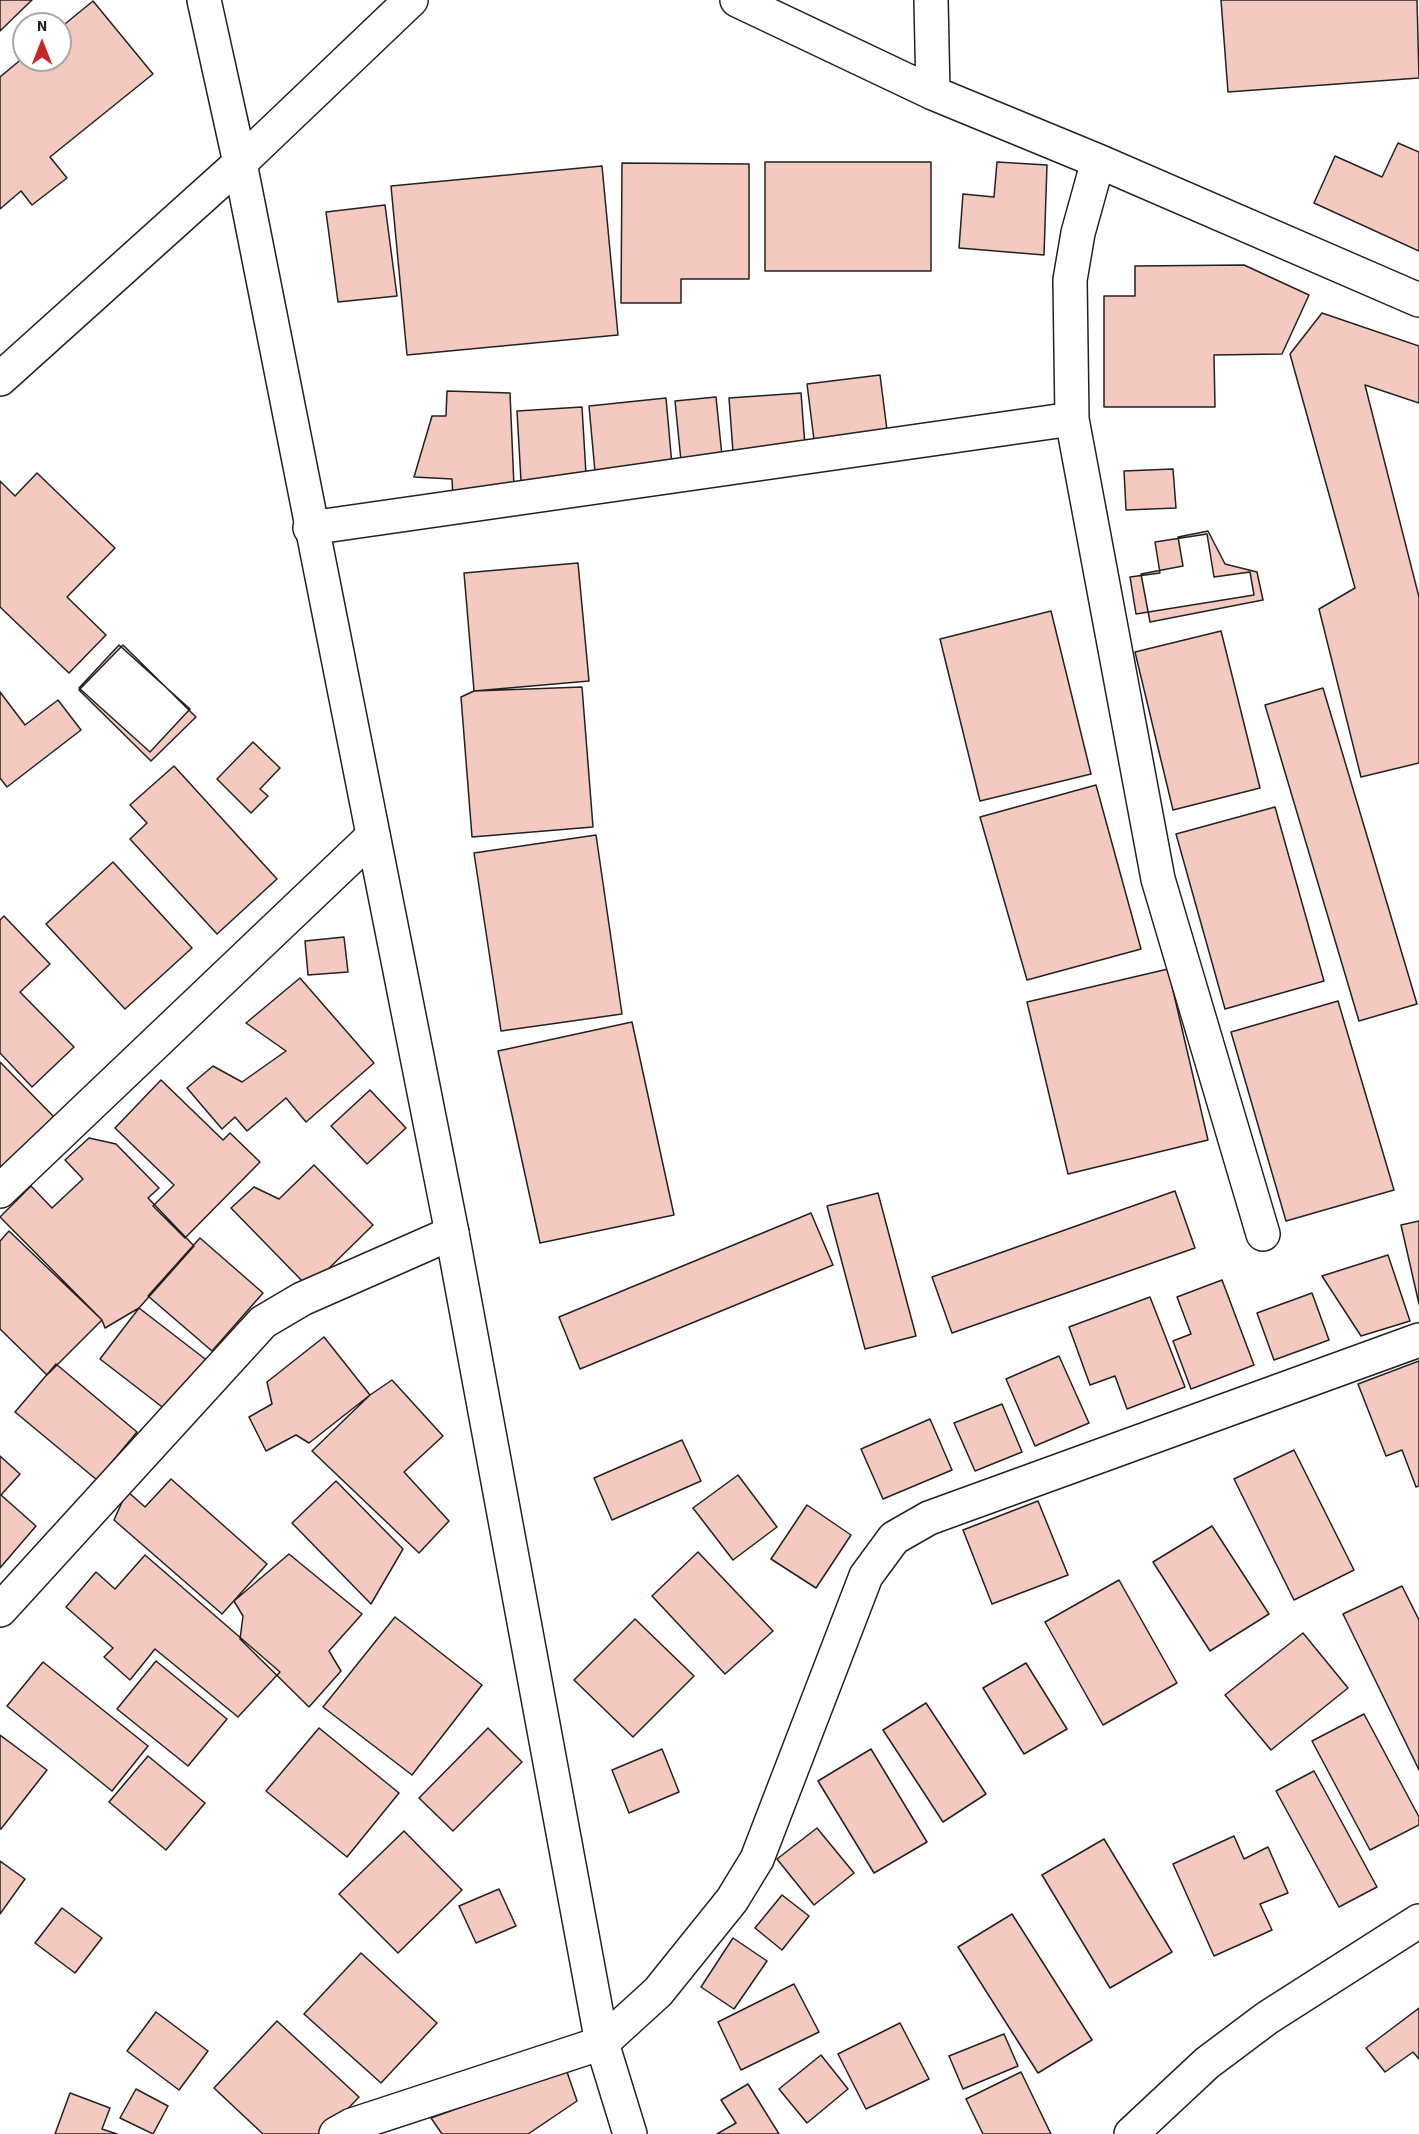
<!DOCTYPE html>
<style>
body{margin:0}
#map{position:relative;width:1419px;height:2134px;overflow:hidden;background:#fff;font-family:"Source Sans 3",sans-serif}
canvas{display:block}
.north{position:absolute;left:12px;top:12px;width:60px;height:60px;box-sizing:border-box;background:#fff;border:2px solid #a7a7a7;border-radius:50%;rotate:0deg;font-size:16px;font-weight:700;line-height:24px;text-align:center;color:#222}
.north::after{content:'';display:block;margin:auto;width:21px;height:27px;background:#c62828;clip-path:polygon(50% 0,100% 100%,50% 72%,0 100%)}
</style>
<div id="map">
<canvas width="1419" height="2134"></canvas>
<div class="north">N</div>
</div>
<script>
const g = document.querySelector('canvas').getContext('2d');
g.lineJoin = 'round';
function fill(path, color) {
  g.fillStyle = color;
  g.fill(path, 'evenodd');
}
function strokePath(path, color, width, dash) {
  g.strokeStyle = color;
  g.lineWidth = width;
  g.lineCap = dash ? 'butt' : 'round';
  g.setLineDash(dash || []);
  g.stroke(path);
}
const building = new Path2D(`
 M 0,0 L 32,0 L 0,31 Z
 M 1221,0 L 1417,0 L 1419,78 L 1228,92 Z
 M 93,1 L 153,74 L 50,157 L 67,178 L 32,205 L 21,191 L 0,209 L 0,77 L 24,57 L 24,60 L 60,60 L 60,28 Z
 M 1398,143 L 1419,152 L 1419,251 L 1314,203 L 1335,156 L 1382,177 Z
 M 765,162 L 931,162 L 931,271 L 765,271 Z
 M 997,162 L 1047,165 L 1044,255 L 959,248 L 963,194 L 994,197 Z
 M 622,163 L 749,164 L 749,279 L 681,279 L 681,303 L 621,303 Z
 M 602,166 L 618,335 L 407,355 L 391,186 Z
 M 385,205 L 397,296 L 338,302 L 326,212 Z
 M 1244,265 L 1309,295 L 1282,354 L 1214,355 L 1215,407 L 1104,407 L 1104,296 L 1135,296 L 1135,266 Z
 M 1322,313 L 1419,346 L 1419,403 L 1365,385 L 1419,597 L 1419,763 L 1361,777 L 1319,609 L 1355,588 L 1290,354 Z
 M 880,375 L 887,430 L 814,440 L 807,384 Z
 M 447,391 L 510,393 L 514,487 L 453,497 L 452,479 L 414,477 L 432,416 L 446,416 Z
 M 801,393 L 805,446 L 733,452 L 729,398 Z
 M 716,397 L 722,456 L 681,461 L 675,401 Z
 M 666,398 L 672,465 L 595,472 L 589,406 Z
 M 582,407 L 586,474 L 521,481 L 517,411 Z
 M 1173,469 L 1176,508 L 1126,510 L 1124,471 Z
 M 37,473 L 115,548 L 67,597 L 106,635 L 69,673 L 0,607 L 0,481 L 15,496 Z
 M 1208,531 L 1225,564 L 1257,572 L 1263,600 L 1150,622 L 1141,574 L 1183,566 L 1178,537 Z
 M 1207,534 L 1214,577 L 1250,572 L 1254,595 L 1136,614 L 1130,577 L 1160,573 L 1155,542 Z
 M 578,563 L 589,681 L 474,691 L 464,573 Z
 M 1051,611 L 1091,774 L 980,801 L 940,639 Z
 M 1221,631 L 1260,788 L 1173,810 L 1135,652 Z
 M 119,645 L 190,709 L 150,752 L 79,688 Z
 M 123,645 L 196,717 L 151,761 L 79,690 Z
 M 582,687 L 593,827 L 472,837 L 461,697 L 474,691 Z
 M 1323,688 L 1417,1004 L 1359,1021 L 1265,705 Z
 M 0,692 L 25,725 L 58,700 L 81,730 L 7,787 L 0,778 Z
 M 253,742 L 280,768 L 260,789 L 268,796 L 251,813 L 217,779 Z
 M 174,766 L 277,879 L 217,934 L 130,839 L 147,823 L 130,805 Z
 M 1096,785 L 1141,949 L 1027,980 L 980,817 Z
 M 1275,807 L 1324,981 L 1225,1009 L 1176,834 Z
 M 596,835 L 622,1014 L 501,1031 L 474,853 Z
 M 113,862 L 192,948 L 125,1009 L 46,924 Z
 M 4,916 L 50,964 L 20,992 L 74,1047 L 32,1087 L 0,1053 L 0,920 Z
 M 344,937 L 348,972 L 308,975 L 305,941 Z
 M 1168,969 L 1208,1140 L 1068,1174 L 1027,1002 Z
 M 300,978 L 374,1063 L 306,1122 L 286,1098 L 247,1131 L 235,1117 L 222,1129 L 187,1088 L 213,1066 L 242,1082 L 286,1051 L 246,1023 Z
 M 1338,1001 L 1394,1190 L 1286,1221 L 1231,1032 Z
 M 632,1022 L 674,1215 L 540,1243 L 498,1051 Z
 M 0,1062 L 54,1117 L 0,1169 Z
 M 161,1080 L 223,1140 L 230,1133 L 260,1162 L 185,1238 L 153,1206 L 174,1185 L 115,1128 Z
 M 370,1090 L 406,1128 L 367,1164 L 331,1126 Z
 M 89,1138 L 116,1144 L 159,1188 L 148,1198 L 194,1246 L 139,1308 L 105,1328 L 102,1320 L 0,1217 L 31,1186 L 52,1208 L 83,1179 L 65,1160 Z
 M 314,1165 L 373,1225 L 309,1288 L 231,1208 L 254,1187 L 279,1199 Z
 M 1175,1191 L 1195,1248 L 952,1333 L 932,1277 Z
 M 878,1193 L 916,1336 L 865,1349 L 827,1206 Z
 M 811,1213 L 833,1265 L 580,1369 L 559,1317 Z
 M 1419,1221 L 1419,1304 L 1401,1225 Z
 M 9,1231 L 102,1320 L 47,1375 L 0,1329 L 0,1241 Z
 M 200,1238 L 263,1293 L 212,1351 L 148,1296 Z
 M 1388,1255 L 1410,1321 L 1361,1336 L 1322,1276 Z
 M 1222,1280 L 1254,1365 L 1191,1389 L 1173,1341 L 1191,1334 L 1177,1297 Z
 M 1312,1293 L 1329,1340 L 1274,1360 L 1257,1313 Z
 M 1150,1297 L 1185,1387 L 1127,1409 L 1115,1376 L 1090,1385 L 1069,1327 Z
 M 139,1308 L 209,1362 L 170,1413 L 100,1359 Z
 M 324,1337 L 370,1395 L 309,1443 L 296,1435 L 266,1451 L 249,1417 L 272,1404 L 267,1382 Z
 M 1059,1356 L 1089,1423 L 1035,1446 L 1006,1379 Z
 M 1419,1361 L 1419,1486 L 1416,1487 L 1402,1450 L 1386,1456 L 1358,1384 Z
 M 56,1364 L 137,1432 L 97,1480 L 15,1412 Z
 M 392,1380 L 443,1436 L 404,1472 L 449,1521 L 419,1553 L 312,1451 L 370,1395 Z
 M 1002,1404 L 1022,1452 L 975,1471 L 954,1423 Z
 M 930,1419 L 952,1470 L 883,1499 L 861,1449 Z
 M 682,1440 L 701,1481 L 612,1520 L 594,1478 Z
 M 1294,1450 L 1354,1570 L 1294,1600 L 1234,1479 Z
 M 0,1456 L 20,1474 L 1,1495 L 36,1526 L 0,1568 Z
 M 738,1475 L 777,1527 L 733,1560 L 693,1508 Z
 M 171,1479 L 267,1564 L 222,1614 L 114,1520 L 127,1491 L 145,1507 Z
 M 336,1481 L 403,1549 L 371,1604 L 292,1523 Z
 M 1038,1501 L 1068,1575 L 992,1604 L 963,1530 Z
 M 807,1505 L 851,1535 L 816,1588 L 771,1559 Z
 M 1212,1526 L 1269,1614 L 1210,1651 L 1153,1562 Z
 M 698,1552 L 773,1631 L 725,1674 L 652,1596 Z
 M 289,1554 L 362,1614 L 329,1651 L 341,1671 L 309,1707 L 240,1639 L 243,1616 L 234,1601 Z
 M 145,1555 L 280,1672 L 238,1717 L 155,1649 L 130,1680 L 104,1657 L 113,1648 L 66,1607 L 96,1572 L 115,1589 Z
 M 1119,1580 L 1177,1683 L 1103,1725 L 1045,1622 Z
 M 1402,1586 L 1419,1620 L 1419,1770 L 1343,1614 Z
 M 395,1617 L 482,1685 L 412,1775 L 323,1707 Z
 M 635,1619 L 694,1676 L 633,1737 L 574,1680 Z
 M 1303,1633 L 1348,1688 L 1271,1750 L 1225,1695 Z
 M 156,1661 L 227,1719 L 188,1766 L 117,1709 Z
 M 43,1662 L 148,1746 L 112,1791 L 7,1706 Z
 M 1026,1663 L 1067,1729 L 1024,1754 L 983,1688 Z
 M 926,1703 L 986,1794 L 943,1822 L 883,1730 Z
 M 1364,1714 L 1419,1817 L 1419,1825 L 1370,1850 L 1312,1741 Z
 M 319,1728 L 399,1793 L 347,1857 L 266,1791 Z
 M 488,1728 L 522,1762 L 453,1831 L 419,1798 Z
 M 0,1735 L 47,1770 L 1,1829 L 0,1829 Z
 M 662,1749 L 679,1792 L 629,1813 L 612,1770 Z
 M 871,1749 L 927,1842 L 874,1873 L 818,1781 Z
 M 148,1756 L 205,1803 L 166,1850 L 109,1802 Z
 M 1314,1771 L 1377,1887 L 1339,1907 L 1276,1791 Z
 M 817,1828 L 854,1873 L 814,1905 L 777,1859 Z
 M 404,1831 L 462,1890 L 398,1953 L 339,1894 Z
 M 1234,1836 L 1244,1859 L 1268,1847 L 1288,1893 L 1260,1904 L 1272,1930 L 1214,1956 L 1173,1864 Z
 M 1104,1839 L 1172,1952 L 1110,1988 L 1042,1875 Z
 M 0,1861 L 25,1879 L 0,1914 Z
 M 499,1889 L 516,1926 L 476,1943 L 459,1906 Z
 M 782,1895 L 809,1916 L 782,1950 L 755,1928 Z
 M 62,1908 L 102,1938 L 75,1973 L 35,1943 Z
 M 1012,1914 L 1092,2040 L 1038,2073 L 958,1947 Z
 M 733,1938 L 767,1961 L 734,2009 L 701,1987 Z
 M 361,1953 L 437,2023 L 381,2083 L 304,2014 Z
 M 794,1984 L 819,2032 L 741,2070 L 718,2022 Z
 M 1419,2008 L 1419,2059 L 1413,2052 L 1385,2072 L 1366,2048 Z
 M 156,2012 L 208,2051 L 179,2090 L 127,2051 Z
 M 277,2021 L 359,2097 L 324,2134 L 263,2134 L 214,2088 Z
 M 900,2023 L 929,2079 L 866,2109 L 838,2054 Z
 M 1004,2034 L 1018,2066 L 963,2089 L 949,2056 Z
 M 821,2055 L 848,2089 L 807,2123 L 779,2089 Z
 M 566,2069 L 577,2101 L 528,2134 L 442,2134 L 431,2118 Z
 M 1021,2072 L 1051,2134 L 983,2134 L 966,2099 Z
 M 748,2084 L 779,2134 L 717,2134 L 736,2123 L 721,2100 Z
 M 136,2089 L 168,2106 L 153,2134 L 120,2118 Z
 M 70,2093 L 110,2108 L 102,2129 L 117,2134 L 55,2134 Z`);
fill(building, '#f3c9c0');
strokePath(building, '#222', 1.5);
const street = new Path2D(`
 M 737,0 L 933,93 L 1098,161 L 1419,300
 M 931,0 L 933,93
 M 1098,161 L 1078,233 L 1070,280 L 1072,419 L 1158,879 L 1263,1234
 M 0,379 L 240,163 L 411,0
 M 310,528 L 1072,419
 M 0,1191 L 373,836
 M 0,1610 L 263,1322 L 302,1299 L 452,1233
 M 336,2134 L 352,2125 L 602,2043 L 658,1992 L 732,1900 L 757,1859 L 866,1576 L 894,1538 L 929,1518 L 1419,1340
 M 1131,2134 L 1207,2063 L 1267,2018 L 1419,1921`);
const secondary = new Path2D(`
 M 204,0 L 240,163 L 452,1233 L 602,2043 L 630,2134`);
strokePath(street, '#222', 36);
strokePath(secondary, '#222', 36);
strokePath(street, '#fff', 33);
strokePath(secondary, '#fff', 33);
</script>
